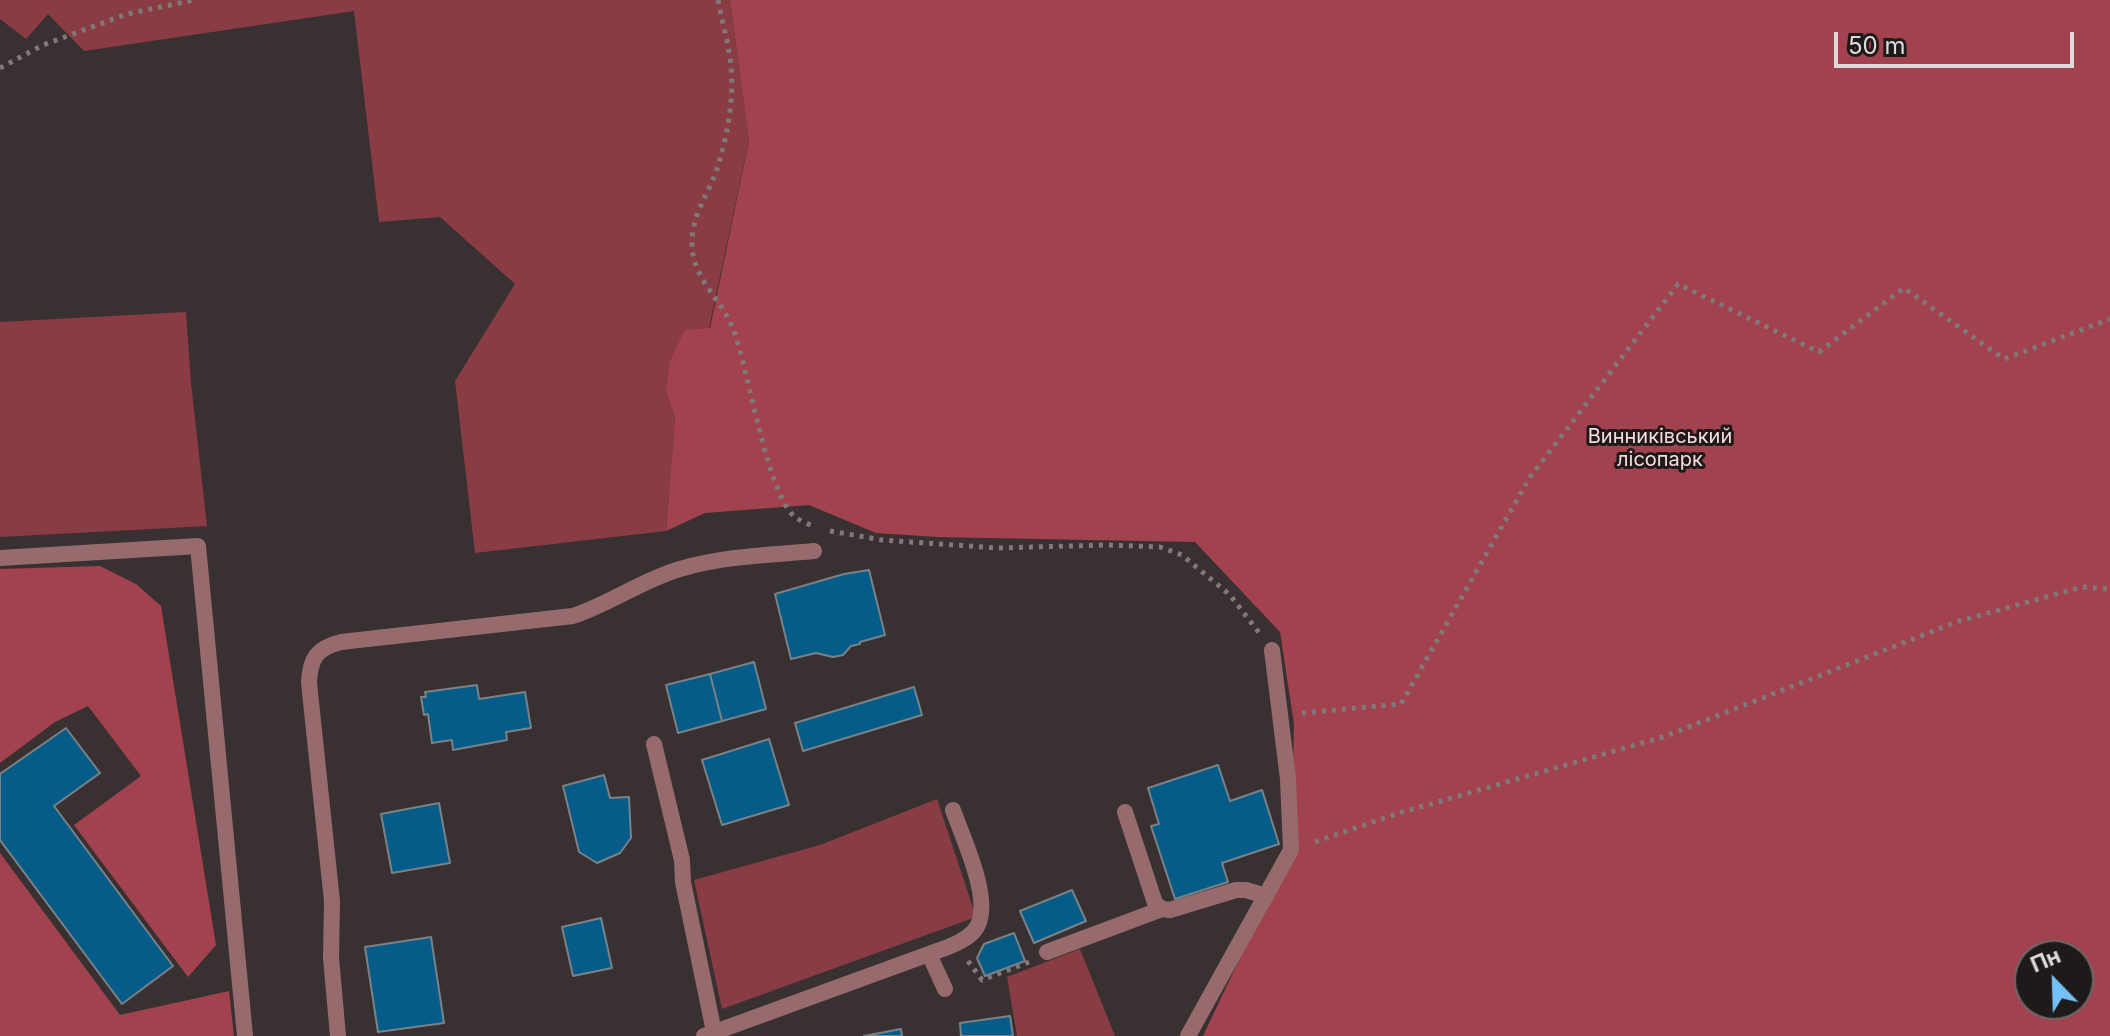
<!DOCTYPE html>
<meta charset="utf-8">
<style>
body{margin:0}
#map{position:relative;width:2110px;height:1036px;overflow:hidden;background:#393131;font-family:Inter,sans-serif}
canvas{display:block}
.north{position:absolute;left:2014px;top:940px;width:80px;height:80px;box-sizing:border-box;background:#1e1a1a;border:2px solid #6b6767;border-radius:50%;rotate:337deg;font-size:22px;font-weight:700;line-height:32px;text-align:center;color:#dfdada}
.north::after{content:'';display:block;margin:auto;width:28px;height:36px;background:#73c1f6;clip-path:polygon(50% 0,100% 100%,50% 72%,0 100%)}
.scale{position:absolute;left:1834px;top:32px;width:240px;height:36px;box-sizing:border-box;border:4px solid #dfdada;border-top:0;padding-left:10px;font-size:24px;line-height:28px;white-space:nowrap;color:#dfdada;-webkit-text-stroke:6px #1e1a1a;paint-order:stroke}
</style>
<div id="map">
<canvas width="2110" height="1036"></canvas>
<div class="north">Пн</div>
<div class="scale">50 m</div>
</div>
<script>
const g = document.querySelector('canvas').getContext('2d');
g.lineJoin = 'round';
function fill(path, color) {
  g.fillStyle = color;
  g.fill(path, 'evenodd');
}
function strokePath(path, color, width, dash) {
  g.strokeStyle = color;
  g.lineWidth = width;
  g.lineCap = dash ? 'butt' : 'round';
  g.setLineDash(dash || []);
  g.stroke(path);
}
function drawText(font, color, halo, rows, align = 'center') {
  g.font = font + ' Inter,sans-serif';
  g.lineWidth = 6;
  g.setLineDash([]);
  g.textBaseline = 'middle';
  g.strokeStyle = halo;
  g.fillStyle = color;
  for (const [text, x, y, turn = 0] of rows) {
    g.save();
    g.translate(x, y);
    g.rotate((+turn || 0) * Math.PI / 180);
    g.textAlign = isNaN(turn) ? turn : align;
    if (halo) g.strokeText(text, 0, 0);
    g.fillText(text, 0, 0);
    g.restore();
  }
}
fill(new Path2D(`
 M 0,0 L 730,0 L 749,140 L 709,328 L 666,392 L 675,418 L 666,531 L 475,553 L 455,381 L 515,284 L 440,217 L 379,222 L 354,11 L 84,51 L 48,14 L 26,39 L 0,19 Z
 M 186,312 L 191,383 L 207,526 L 0,537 L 0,322 Z
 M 937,799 L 976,917 L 722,1009 L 694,880 L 820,845 Z
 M 1080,949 L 1115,1036 L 1017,1036 L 1007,977 Z`), '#8a3c45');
fill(new Path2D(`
 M 730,0 L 2110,0 L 2110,1036 L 1203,1036 L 1291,850 L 1294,724 L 1280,632 L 1195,542 L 937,537 L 876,533 L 809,505 L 705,513 L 666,531 L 675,418 L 666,392 L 670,361 L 685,330 L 710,328 L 749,141 ZM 2030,956 L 2078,956 L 2078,1004 L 2030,1004 Z
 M 100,566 L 136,584 L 161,606 L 216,945 L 188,977 L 74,825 L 141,776 L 88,706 L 55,722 L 0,763 L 0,569 Z
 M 0,853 L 120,1015 L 229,991 L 234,1036 L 0,1036 Z`), '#a2424e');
const building = new Path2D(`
 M 869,570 L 885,635 L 860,642 L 860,644 L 851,646 L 843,655 L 833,657 L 816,653 L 791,659 L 775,594 L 844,574 Z
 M 754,662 L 766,709 L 722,721 L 710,674 Z
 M 710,674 L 722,721 L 678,733 L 666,685 Z
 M 477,685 L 479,699 L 525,692 L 531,728 L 506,732 L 507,740 L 453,750 L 452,740 L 432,743 L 428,714 L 424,715 L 421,697 L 426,697 L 425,692 Z
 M 914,687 L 922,715 L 803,751 L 795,723 Z
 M 66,728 L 100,773 L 54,806 L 173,966 L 122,1004 L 0,840 L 0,774 Z
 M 769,739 L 789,805 L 722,825 L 702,760 Z
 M 1218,765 L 1230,801 L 1262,790 L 1279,844 L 1222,863 L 1228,882 L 1175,899 L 1151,826 L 1159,824 L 1148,788 Z
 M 604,775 L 610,798 L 629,797 L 631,838 L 620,853 L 597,863 L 579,852 L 563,786 Z
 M 439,803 L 450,863 L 392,873 L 381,814 Z
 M 1072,890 L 1086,921 L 1034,943 L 1020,911 Z
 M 601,918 L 612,968 L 573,976 L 562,927 Z
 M 1014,933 L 1025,961 L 985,976 L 977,958 L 984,944 Z
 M 431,937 L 444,1023 L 378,1032 L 365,947 Z
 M 1010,1016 L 1013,1036 L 961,1036 L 960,1023 Z
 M 901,1029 L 902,1036 L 864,1036 Z`);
fill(building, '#055c88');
strokePath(building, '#7a8287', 2);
strokePath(new Path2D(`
 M 718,0 C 722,22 729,44 731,66 C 734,98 728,132 719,162 C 712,190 692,212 692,242 C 691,278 722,299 733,329 C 749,369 766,494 796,518 C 801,521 808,524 813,526
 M 0,68 L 43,45 L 127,14 L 194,0
 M 830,531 L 882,540 L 998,548 L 1106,545 L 1160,547 L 1182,555 L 1230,595 L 1260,634
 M 1302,713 L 1401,704 L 1530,477 L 1678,284 L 1819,352 L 1904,288 L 2004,359 L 2110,319
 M 1315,842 L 1399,813 L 1663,737 L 1959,621 L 2082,587 L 2110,589
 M 968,961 L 982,980 L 1029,962`), '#7f7979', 5, [4, 6]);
strokePath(new Path2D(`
 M 0,558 L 198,546 L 245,1036
 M 654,744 L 682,860 L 683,882 L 714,1032
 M 1125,812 L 1155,903 L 1162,909 L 1170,910 L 1236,890 L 1246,890 L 1266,896
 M 1047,952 L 1162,909
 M 929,954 C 945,948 963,943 974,931 C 996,906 963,839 953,810
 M 338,1036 L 331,958 L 332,901 L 309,683 C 310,658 317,648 341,642 L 573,616 C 610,604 642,580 680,569 C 724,556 769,555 814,551
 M 704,1036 L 929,954 L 945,989`), '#976b6e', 16);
strokePath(new Path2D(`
 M 1188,1036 L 1291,850 L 1288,779 L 1272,650`), '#976b6e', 16);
drawText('20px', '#f8dcdd', '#1e1a1a', [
 ["Винниківський",1660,437],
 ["лісопарк",1660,460]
]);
</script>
